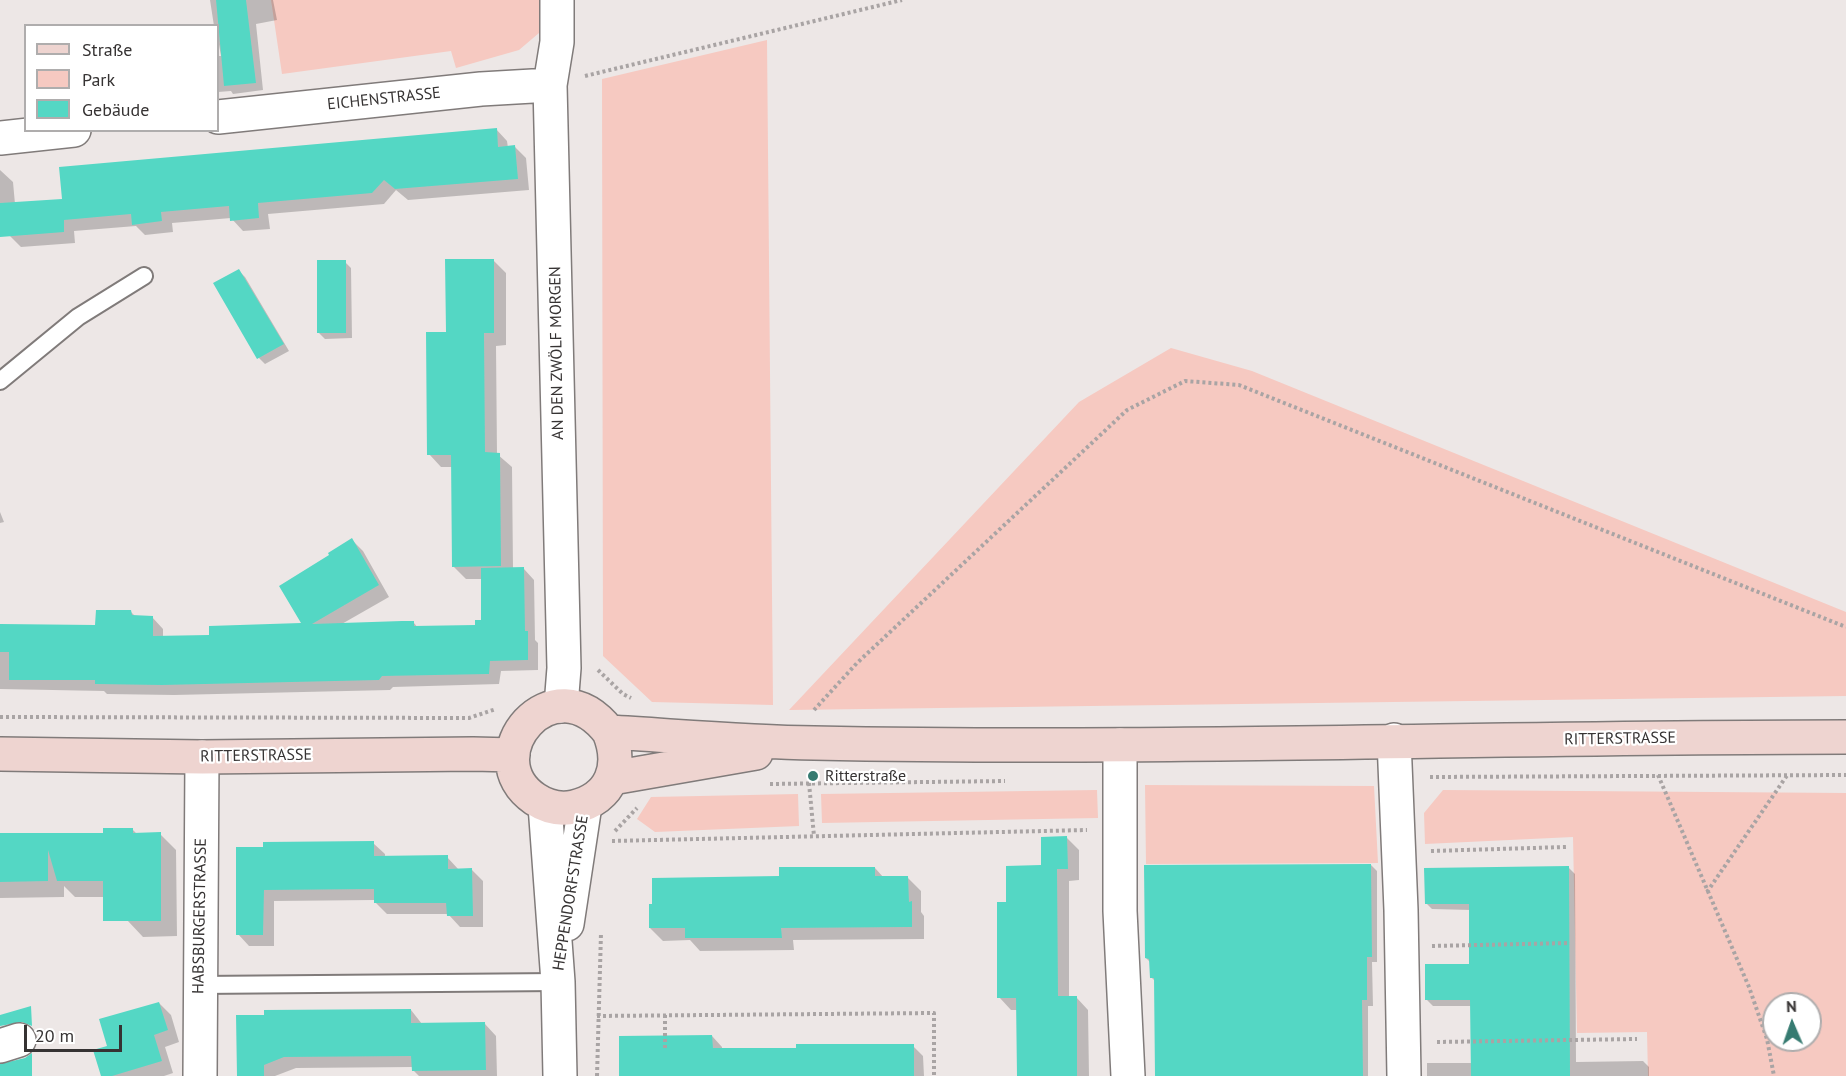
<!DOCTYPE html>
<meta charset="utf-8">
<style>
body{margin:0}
#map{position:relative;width:1846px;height:1076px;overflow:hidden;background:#ede7e6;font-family:"PT Sans",sans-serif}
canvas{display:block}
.legend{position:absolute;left:24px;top:24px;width:195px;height:108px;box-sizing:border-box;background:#fff;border:2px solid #afadad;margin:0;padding:8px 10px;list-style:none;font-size:18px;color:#363333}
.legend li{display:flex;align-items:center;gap:12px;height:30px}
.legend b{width:30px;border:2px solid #afadad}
.north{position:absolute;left:1762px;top:992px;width:60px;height:60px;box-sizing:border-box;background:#fff;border:2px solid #afadad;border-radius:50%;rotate:358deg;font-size:16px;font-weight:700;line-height:24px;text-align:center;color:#363333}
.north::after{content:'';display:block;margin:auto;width:21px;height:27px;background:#367b71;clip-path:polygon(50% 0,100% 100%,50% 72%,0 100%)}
.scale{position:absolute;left:24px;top:1025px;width:98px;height:27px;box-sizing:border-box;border:3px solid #363333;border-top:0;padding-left:8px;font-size:18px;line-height:21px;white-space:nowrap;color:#363333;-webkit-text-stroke:4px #fff;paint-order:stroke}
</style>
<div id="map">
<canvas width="1846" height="1076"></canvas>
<ul class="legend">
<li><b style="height:8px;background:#eed4d0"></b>Straße</li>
<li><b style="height:16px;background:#f6c9c1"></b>Park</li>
<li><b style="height:16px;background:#54d7c4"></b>Gebäude</li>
</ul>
<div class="north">N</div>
<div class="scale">20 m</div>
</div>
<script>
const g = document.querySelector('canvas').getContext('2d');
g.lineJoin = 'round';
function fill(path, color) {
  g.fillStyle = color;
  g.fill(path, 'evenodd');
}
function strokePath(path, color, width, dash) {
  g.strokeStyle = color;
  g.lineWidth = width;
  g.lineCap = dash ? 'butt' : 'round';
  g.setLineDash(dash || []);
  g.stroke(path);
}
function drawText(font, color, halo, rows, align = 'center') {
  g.font = font + ' "PT Sans",sans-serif';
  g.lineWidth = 4.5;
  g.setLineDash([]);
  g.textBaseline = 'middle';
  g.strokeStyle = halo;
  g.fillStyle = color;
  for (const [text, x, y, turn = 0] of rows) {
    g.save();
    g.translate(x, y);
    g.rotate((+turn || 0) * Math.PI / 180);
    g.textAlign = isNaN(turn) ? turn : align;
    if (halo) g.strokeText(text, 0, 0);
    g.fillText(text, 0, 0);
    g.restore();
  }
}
fill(new Path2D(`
 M 271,0 L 545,0 L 539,33 L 519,50 L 456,68 L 451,51 L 282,74 Z
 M 767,40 L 773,705 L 652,702 L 603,656 L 602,79 Z
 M 1171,348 L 1252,371 L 1846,612 L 1846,696 L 789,710 L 1079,402 Z
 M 1145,785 L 1374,786 L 1378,863 L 1146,864 Z
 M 1097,790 L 1098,818 L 822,823 L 821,794 Z
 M 1443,790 L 1846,793 L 1846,1076 L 1648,1076 L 1647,1032 L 1577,1033 L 1573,837 L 1425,844 L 1424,813 ZM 1774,1004 L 1810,1004 L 1810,1040 L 1774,1040 Z
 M 798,794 L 799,826 L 655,832 L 637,819 L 651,797 Z`), '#f6c9c1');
fill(new Path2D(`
 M 210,0 L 273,0 L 277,20 L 256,24 L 263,90 L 233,94 L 231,91 L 218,92 L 218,56 L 221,56 L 218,39 L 218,26 L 214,26 Z
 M 496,129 L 507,141 L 508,148 L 515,147 L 526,158 L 529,190 L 408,200 L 396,190 L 384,204 L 268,214 L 270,229 L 243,231 L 231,218 L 172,223 L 173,232 L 145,235 L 136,226 L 74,231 L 75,243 L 21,247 L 10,236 L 0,231 L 0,170 L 13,182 L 15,204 L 63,200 Z
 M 493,260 L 506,273 L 506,345 L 496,346 L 497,454 L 512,467 L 513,569 L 524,569 L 534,580 L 535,640 L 538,643 L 538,670 L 501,671 L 499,684 L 393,687 L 390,690 L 174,695 L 107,694 L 104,691 L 0,689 L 0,626 L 97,626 L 131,612 L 136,617 L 152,617 L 163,629 L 163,638 L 211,637 L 304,625 L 352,540 L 363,551 L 389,597 L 340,625 L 414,623 L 418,628 L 476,626 L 482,621 L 482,579 L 466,579 L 453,566 L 453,467 L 441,467 L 429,454 L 447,333 Z
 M 345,262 L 351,268 L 352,338 L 325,339 L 319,333 Z
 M 239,271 L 245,277 L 289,351 L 265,364 L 259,358 L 216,284 Z
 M 0,512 L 4,522 L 0,523 Z
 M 132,829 L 137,834 L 160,834 L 176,850 L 177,936 L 143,937 L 127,920 L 126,897 L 75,897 L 64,886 L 64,897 L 0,898 L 0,835 L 105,834 Z
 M 1067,838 L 1079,850 L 1079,880 L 1069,881 L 1069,997 L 1076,997 L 1088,1010 L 1089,1076 L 1018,1076 L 1018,1010 L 1011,1010 L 999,997 L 1008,904 Z
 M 373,843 L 385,854 L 385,857 L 447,857 L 459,870 L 472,870 L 483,881 L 483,927 L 460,927 L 448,914 L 387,914 L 375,902 L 375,900 L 274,901 L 274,946 L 249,946 L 238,934 L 237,849 Z
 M 1371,865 L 1377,871 L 1377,962 L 1372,962 L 1373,1006 L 1368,1006 L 1368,1076 L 1156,1076 L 1156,982 L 1151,977 L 1151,963 L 1146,958 Z
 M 875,868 L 884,878 L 908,878 L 921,891 L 921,912 L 924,916 L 924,939 L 793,940 L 794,950 L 700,951 L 690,940 L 663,941 L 650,928 L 781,878 Z
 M 1569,868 L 1575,874 L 1576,1062 L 1643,1061 L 1649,1067 L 1649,1076 L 1427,1076 L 1427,1063 L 1472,1063 L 1471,1006 L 1433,1006 L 1427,1000 L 1470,966 L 1471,910 L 1432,909 L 1426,903 Z
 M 159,1003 L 171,1015 L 179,1042 L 165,1047 L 173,1073 L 164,1076 L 102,1076 L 109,1047 Z
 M 411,1010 L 422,1024 L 485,1024 L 496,1036 L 497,1076 L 419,1076 L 413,1070 L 413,1067 L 296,1068 L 275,1076 L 238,1076 L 238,1016 Z
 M 712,1036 L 722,1047 L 722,1050 L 913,1046 L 923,1056 L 924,1076 L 620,1076 Z`), '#0003');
fill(new Path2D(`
 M 216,0 L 246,0 L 256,83 L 224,86 Z
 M 497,128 L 498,147 L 515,145 L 518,179 L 395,189 L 384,180 L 372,193 L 258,203 L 259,218 L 230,221 L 229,206 L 161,212 L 162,221 L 132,225 L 131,214 L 64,220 L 64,232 L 0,237 L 0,203 L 62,199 L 59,167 Z
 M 445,259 L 494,259 L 494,333 L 484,333 L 485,452 L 500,453 L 501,566 L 452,567 L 451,455 L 427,455 L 426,332 L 446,332 Z
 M 317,260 L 346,260 L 346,333 L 317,333 Z
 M 239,269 L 284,344 L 257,359 L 213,283 Z
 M 352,538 L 379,585 L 312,624 L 402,621 L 414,621 L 414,626 L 475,625 L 475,620 L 481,620 L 481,568 L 524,567 L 525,631 L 528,631 L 528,660 L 490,661 L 489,674 L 382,676 L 379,680 L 162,685 L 95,684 L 95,680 L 9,680 L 9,652 L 0,652 L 0,624 L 95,625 L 96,610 L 131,610 L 132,615 L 153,616 L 153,636 L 209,635 L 209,626 L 301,623 L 279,586 L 329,555 L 328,553 Z
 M 103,828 L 133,828 L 133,833 L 161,832 L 161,921 L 103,921 L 103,881 L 57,881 L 48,850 L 48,881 L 0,882 L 0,833 L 103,833 Z
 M 1067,836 L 1068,869 L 1057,869 L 1058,996 L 1077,996 L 1077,1076 L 1017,1076 L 1016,998 L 997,998 L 997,902 L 1006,902 L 1006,866 L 1041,865 L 1041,837 Z
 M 374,841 L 374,856 L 448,855 L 448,869 L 472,868 L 473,916 L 447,916 L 446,903 L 374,903 L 374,889 L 264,890 L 263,935 L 236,935 L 236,847 L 263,847 L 263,842 Z
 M 1371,864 L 1372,957 L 1367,957 L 1367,1000 L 1362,1000 L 1363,1076 L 1155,1076 L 1154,978 L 1150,978 L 1149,959 L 1145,958 L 1144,865 Z
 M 1569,866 L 1570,1076 L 1471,1076 L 1470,1000 L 1425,1000 L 1425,964 L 1469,964 L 1469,904 L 1425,904 L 1424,868 Z
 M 779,867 L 875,867 L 875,876 L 908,876 L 909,902 L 912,901 L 912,927 L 781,928 L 782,938 L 685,938 L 685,928 L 649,928 L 649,904 L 652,904 L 652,878 L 779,876 Z
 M 159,1002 L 168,1030 L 154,1035 L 162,1061 L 112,1076 L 101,1076 L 93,1050 L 107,1046 L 99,1019 Z
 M 31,1006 L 32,1026 L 22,1022 L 0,1026 L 0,1015 Z
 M 411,1009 L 411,1023 L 485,1022 L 486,1070 L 412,1071 L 411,1056 L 284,1057 L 264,1065 L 264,1076 L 237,1076 L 236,1015 L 264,1015 L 264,1010 Z
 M 712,1035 L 713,1048 L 796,1048 L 796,1044 L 914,1044 L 914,1076 L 619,1076 L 619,1036 Z
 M 32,1053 L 32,1076 L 0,1076 L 0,1064 L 25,1058 Z`), '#54d7c4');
const service = new Path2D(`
 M 0,381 L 78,317 L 144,276
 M 199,985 L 558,982`);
const minor = new Path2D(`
 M 557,0 L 557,42 L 550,85 L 564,668 L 561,706
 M 218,117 L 481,89 L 550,85
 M 0,138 L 74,130
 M 1394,740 L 1401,910 L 1404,1076
 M 1120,745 L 1120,911 L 1128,1076
 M 545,805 L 558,982 L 560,1076
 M 567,924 L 585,805
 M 0,1046 L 19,1040
 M 200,1076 L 202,757`);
const secondary = new Path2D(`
 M 609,732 C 623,766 612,798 574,807 C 560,810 547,807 535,799 C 473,757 553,659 609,732 C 678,736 746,742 814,743 C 1158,750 1502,737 1846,737
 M 0,754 L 202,757 L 473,754 L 513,755
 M 612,778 L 756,753`);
strokePath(service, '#807b7a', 20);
strokePath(minor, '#807b7a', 36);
strokePath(secondary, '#807b7a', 36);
strokePath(new Path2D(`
 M 585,76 L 902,0
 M 598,670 L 623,694 L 631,698
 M 814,710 L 857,663 L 1127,410 L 1185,381 L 1239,385 L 1846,627
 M 0,717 L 469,718 L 496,709
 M 1658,775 L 1749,987 L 1767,1039 L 1774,1076
 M 1430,777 L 1846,775
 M 809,783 L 814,836
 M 770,784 L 1005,781
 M 615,831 L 637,808
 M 612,841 L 1087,830
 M 1431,851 L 1566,847
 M 1707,892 L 1788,774
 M 1432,946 L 1570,943
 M 665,1015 L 665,1051
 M 597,1016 L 934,1013 L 934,1076
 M 1437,1042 L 1637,1039
 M 597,1076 L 601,933`), '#a9a4a4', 4, [3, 3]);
strokePath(service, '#fff', 16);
strokePath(minor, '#fff', 33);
strokePath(secondary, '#eed4d0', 33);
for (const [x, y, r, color] of [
 [813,776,6,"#367b71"]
]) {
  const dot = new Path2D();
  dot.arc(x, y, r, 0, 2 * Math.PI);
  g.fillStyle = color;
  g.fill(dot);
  strokePath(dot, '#fff', 2);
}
drawText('16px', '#363333', '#fff', [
 ["EICHENSTRASSE",384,99,-6],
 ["AN DEN ZWÖLF MORGEN",557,353,-91],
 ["RITTERSTRASSE",1620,739,-1],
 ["RITTERSTRASSE",256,756,-1],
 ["HEPPENDORFSTRASSE",571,893,-81],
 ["HABSBURGERSTRASSE",200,916,-89]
]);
drawText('16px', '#363333', '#fff', [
 ["Ritterstraße",825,776]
], 'left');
</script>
